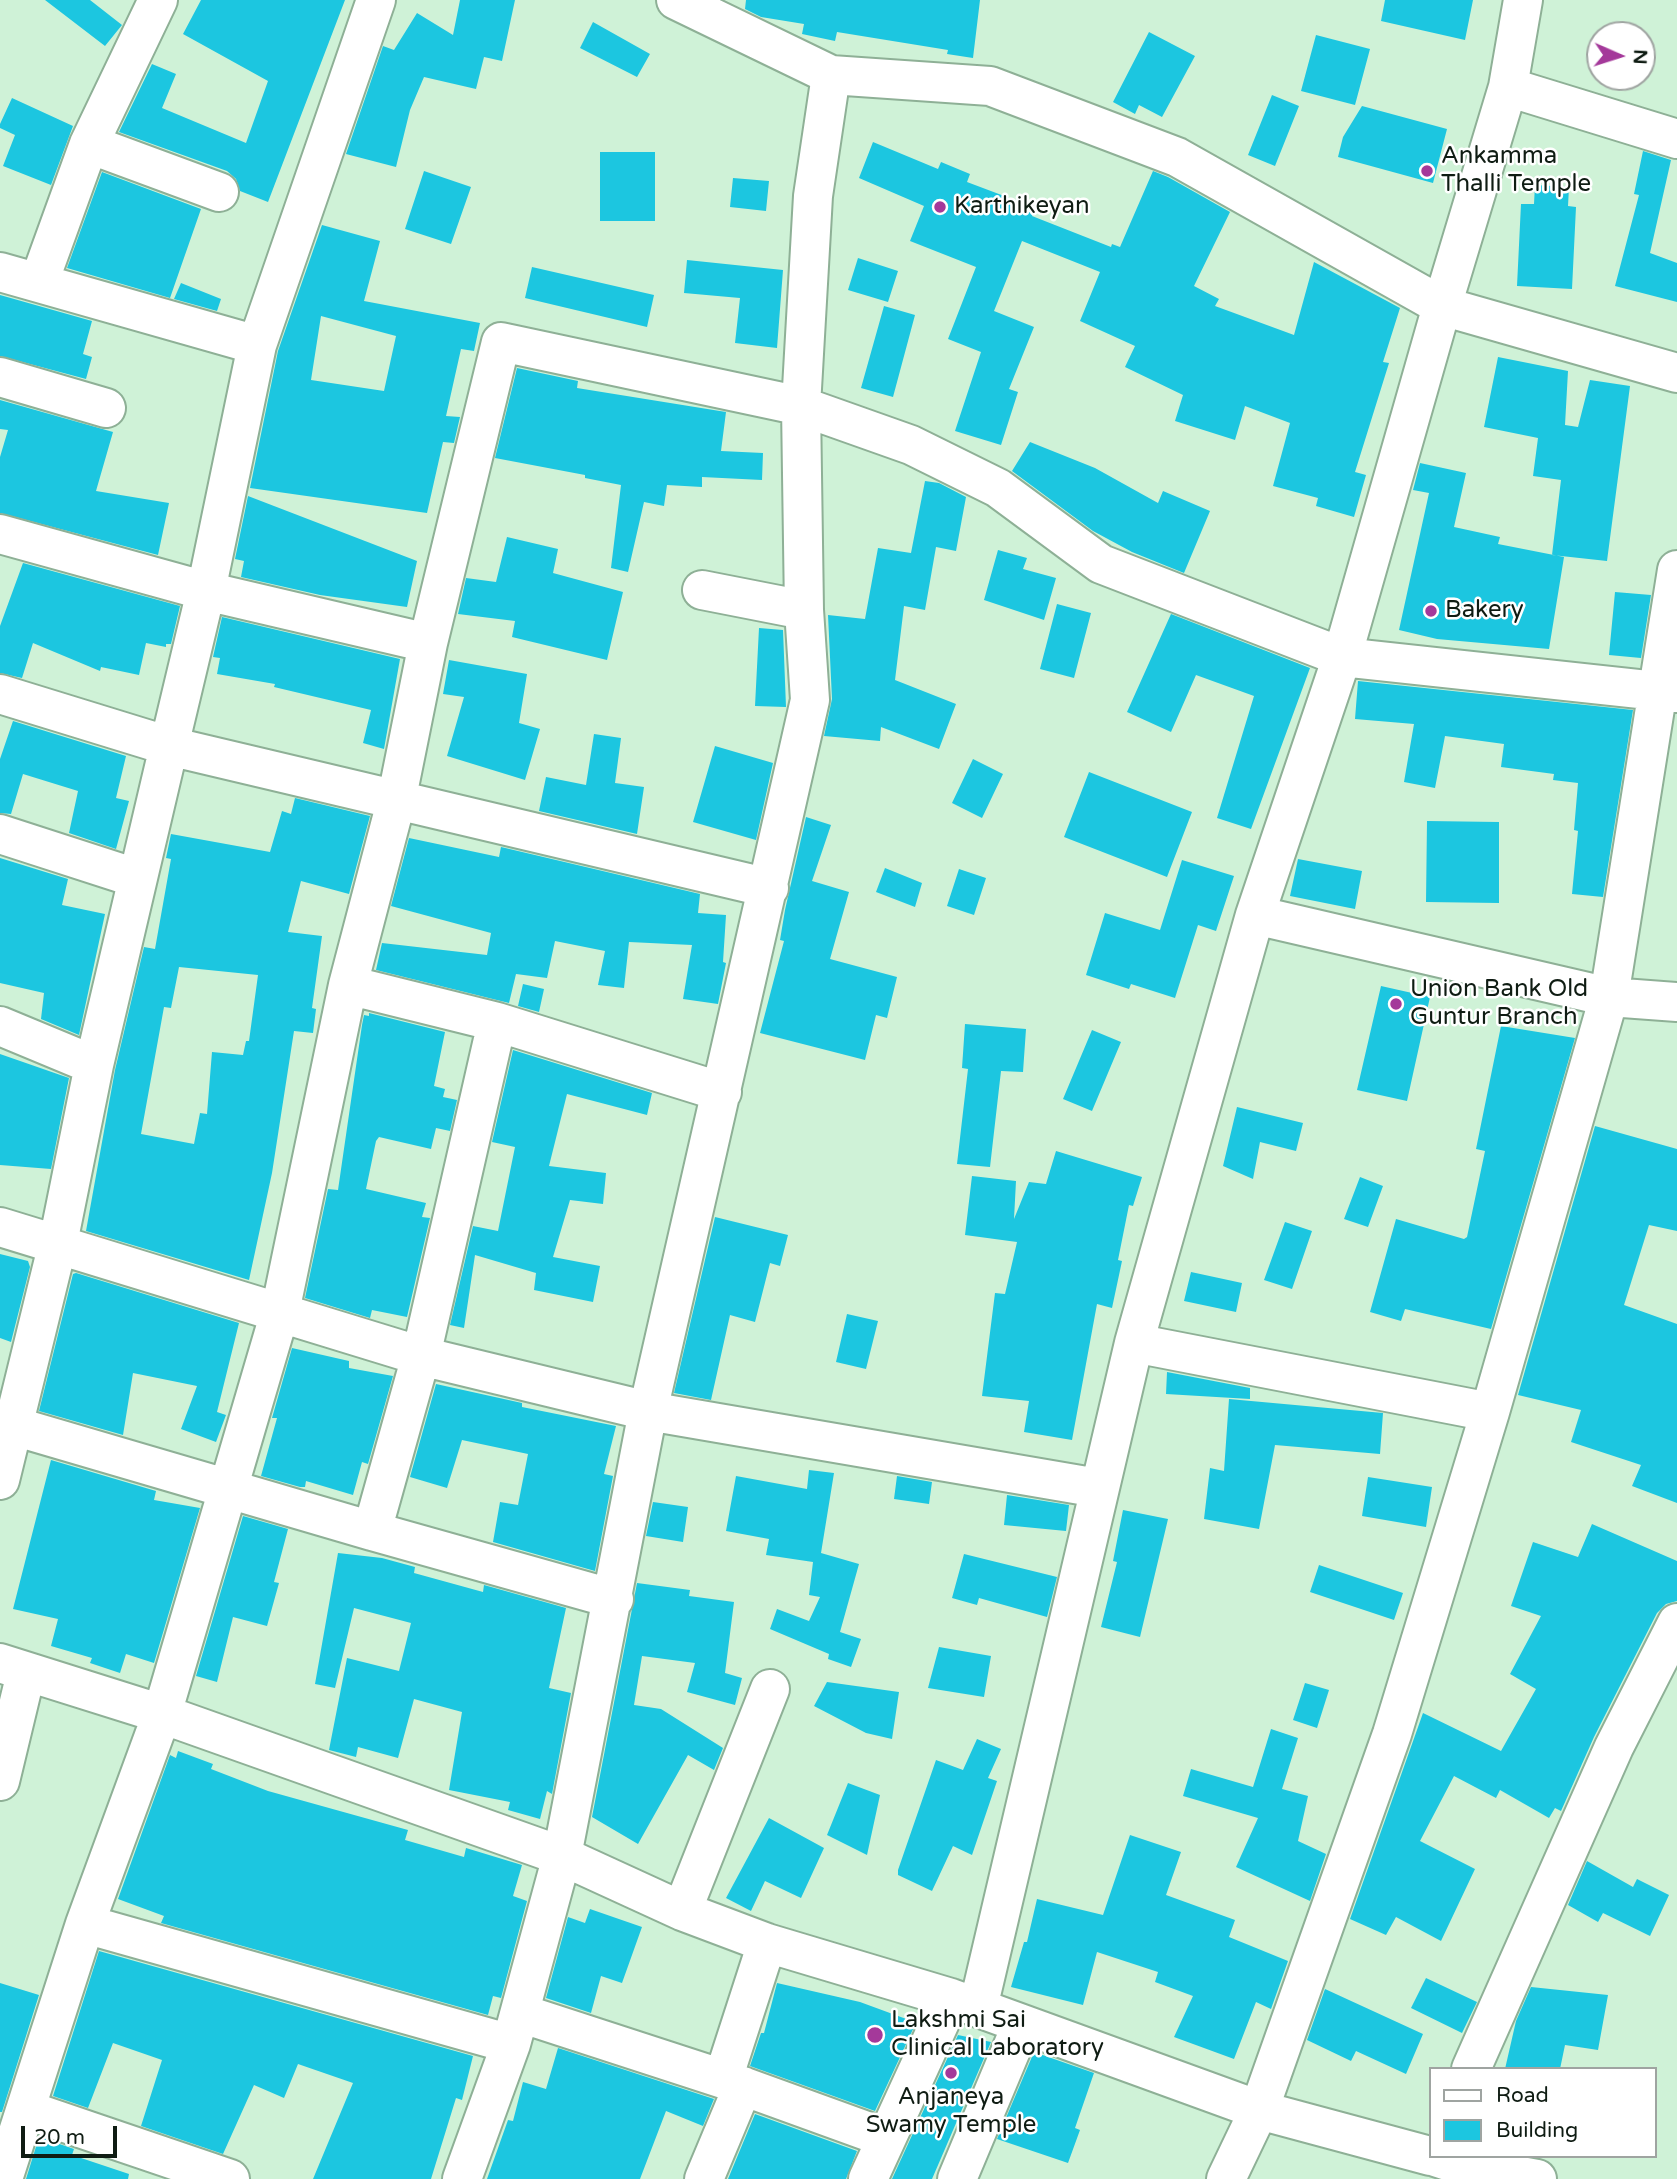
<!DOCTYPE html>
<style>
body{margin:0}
#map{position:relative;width:1677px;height:2179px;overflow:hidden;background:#cff2d7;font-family:"Varela Round",sans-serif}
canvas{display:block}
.legend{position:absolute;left:1429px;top:2067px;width:228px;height:91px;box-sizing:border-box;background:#fff;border:2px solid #9fa4a1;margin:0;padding:9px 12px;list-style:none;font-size:21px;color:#0f1c13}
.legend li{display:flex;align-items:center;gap:14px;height:35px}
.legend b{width:35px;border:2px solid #9fa4a1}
.north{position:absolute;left:1586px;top:21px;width:70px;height:70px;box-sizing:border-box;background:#fff;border:2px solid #9fa4a1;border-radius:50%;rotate:93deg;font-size:19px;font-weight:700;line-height:28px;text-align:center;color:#0f1c13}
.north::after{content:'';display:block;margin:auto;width:24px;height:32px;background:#a4399a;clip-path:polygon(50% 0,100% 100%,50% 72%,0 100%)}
.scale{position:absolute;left:21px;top:2126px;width:96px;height:32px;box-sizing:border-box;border:4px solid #0f1c13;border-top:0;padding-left:9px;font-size:21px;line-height:24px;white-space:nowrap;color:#0f1c13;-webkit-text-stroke:5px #fff;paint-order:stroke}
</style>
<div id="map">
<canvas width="1677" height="2179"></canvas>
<ul class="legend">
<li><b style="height:9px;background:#fff"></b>Road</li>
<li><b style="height:19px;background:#1cc6e0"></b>Building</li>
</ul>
<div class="north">N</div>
<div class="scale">20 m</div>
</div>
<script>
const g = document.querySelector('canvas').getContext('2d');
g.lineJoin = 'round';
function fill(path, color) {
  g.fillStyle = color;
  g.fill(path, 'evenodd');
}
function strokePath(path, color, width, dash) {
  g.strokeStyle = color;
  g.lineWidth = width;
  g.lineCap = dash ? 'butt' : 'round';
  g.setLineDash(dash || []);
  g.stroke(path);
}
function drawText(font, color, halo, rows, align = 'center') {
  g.font = font + ' "Varela Round",sans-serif';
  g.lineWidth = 5;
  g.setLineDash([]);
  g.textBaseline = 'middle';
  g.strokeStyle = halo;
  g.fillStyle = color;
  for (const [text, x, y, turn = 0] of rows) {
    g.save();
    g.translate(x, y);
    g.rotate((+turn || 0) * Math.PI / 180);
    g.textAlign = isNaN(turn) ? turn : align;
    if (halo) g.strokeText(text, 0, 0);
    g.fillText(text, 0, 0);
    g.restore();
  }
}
fill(new Path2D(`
 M 45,0 L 90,0 L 122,25 L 105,46 Z
 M 201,0 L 345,0 L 268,202 L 240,191 L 236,179 L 227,171 L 119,132 L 152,64 L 176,74 L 162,108 L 246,143 L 268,81 L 183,34 Z
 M 460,0 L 515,0 L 502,61 L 484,57 L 476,89 L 424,77 L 410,110 L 396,167 L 346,154 L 383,46 L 394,50 L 417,13 L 453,35 Z
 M 746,0 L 980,0 L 973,58 L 947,54 L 948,50 L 837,32 L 835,41 L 802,34 L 804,24 L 761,17 L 745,9 Z
 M 1385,0 L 1473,0 L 1465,40 L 1381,21 Z
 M 593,22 L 650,54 L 637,77 L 580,48 Z
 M 1149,32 L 1195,56 L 1162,117 L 1139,105 L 1135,114 L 1113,102 Z
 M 1316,35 L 1370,49 L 1355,105 L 1301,91 Z
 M 1272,95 L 1299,106 L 1275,166 L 1248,155 Z
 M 12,98 L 73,126 L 51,185 L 3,166 L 15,135 L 0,128 L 0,124 Z
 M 1362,106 L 1447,129 L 1433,183 L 1338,157 L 1343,137 Z
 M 873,142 L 938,169 L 941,162 L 970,174 L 967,182 L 1036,208 L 1032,216 L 1111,247 L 1112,244 L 1120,247 L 1153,171 L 1168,177 L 1230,212 L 1194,286 L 1219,299 L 1215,306 L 1294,335 L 1314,262 L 1400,308 L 1383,362 L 1389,363 L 1355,472 L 1366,475 L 1354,517 L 1316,506 L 1318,498 L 1273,486 L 1290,423 L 1245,406 L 1235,440 L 1175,421 L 1183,395 L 1125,367 L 1135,346 L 1080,321 L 1100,272 L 1022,241 L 994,311 L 1034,327 L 1009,389 L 1018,392 L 1001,445 L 955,431 L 981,352 L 948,339 L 976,267 L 910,241 L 924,206 L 859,178 Z
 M 1643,151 L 1671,160 L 1650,253 L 1677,263 L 1677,302 L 1615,286 L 1639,195 L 1634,194 Z
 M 600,152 L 655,152 L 655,221 L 600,221 Z
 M 424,171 L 471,187 L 451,244 L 405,229 Z
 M 102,172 L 201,209 L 170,298 L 67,268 Z
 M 733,178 L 769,181 L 766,211 L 730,207 Z
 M 1535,185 L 1569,187 L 1568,206 L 1576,207 L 1572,289 L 1517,286 L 1521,204 L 1534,204 Z
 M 322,225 L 380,241 L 364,301 L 480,323 L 474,351 L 461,349 L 446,416 L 460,417 L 454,443 L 443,442 L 427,513 L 250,488 L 278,351 ZM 321,316 L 396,336 L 384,391 L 311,380 Z
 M 858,258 L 898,271 L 888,302 L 848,290 Z
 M 687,260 L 783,270 L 777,348 L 735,343 L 740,298 L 684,293 Z
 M 532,267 L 654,295 L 647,327 L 525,298 Z
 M 181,283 L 221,299 L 217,311 L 174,299 Z
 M 0,295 L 92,321 L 83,354 L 92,357 L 86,379 L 0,356 Z
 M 884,306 L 915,315 L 893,397 L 861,388 Z
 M 1498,357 L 1568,371 L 1565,425 L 1578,427 L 1590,380 L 1630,386 L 1607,561 L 1552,555 L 1561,480 L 1533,476 L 1538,438 L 1484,427 Z
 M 517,368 L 578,381 L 577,388 L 726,412 L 721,451 L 763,453 L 762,480 L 702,477 L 702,487 L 667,485 L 664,506 L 644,502 L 628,572 L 611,568 L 621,485 L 585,478 L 585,475 L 495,458 Z
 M 0,400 L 113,432 L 96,491 L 169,503 L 158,555 L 0,513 L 0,457 L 8,430 L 0,429 Z
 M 1030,442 L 1095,468 L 1158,503 L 1163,491 L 1210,511 L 1184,573 L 1132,552 L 1093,531 L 1012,471 Z
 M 1420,463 L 1466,473 L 1454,527 L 1500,537 L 1498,544 L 1564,557 L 1549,649 L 1437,639 L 1399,630 L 1429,493 L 1413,490 Z
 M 925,481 L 939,483 L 966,497 L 956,551 L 936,547 L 925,610 L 904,606 L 895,680 L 956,704 L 939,749 L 881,727 L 880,741 L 824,736 L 832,699 L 828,615 L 865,619 L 878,548 L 911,553 Z
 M 248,496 L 417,561 L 407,607 L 320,595 L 241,577 L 244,561 L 235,559 Z
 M 507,537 L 558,549 L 553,573 L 623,592 L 607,660 L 512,637 L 515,621 L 458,614 L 466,578 L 496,582 Z
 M 998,550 L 1027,558 L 1023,569 L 1056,578 L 1044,620 L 984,600 Z
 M 23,563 L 180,606 L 171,644 L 166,644 L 166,647 L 146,643 L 139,675 L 101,667 L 100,671 L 33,643 L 22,678 L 0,673 L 0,626 Z
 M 1615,592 L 1651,595 L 1641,658 L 1609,655 Z
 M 1057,604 L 1091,613 L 1074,678 L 1040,669 Z
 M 1171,614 L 1310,668 L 1251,829 L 1217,818 L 1254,696 L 1196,675 L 1171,732 L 1127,712 Z
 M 222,617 L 400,659 L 384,749 L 363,743 L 371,710 L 274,687 L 275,684 L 217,674 L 220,658 L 213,657 Z
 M 759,628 L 783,630 L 786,707 L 755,706 Z
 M 449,660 L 527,674 L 519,723 L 540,729 L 525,780 L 447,756 L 464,697 L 443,694 Z
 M 1358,681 L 1633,710 L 1603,897 L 1572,894 L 1578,831 L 1574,830 L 1578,783 L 1553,780 L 1554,774 L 1501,767 L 1504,744 L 1445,736 L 1435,788 L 1404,782 L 1414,724 L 1355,719 Z
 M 13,721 L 126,756 L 116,798 L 129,801 L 116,849 L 69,833 L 78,791 L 23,774 L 11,814 L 0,813 L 0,759 Z
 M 594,734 L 621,738 L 615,783 L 644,787 L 637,834 L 539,811 L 546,777 L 586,785 Z
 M 715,746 L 773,763 L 756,840 L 693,822 Z
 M 973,759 L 1003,774 L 982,818 L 952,803 Z
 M 1089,772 L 1192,812 L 1167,877 L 1064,837 Z
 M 295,798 L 370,816 L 349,894 L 301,881 L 288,932 L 322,936 L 312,1008 L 316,1009 L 313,1033 L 294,1031 L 272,1173 L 249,1280 L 86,1231 L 115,1070 L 144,947 L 155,949 L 171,859 L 166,858 L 171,834 L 270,852 L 282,811 L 291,814 ZM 179,967 L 258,975 L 249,1041 L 246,1041 L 243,1055 L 212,1052 L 207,1114 L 200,1113 L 194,1144 L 141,1134 L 164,1007 L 171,1008 Z
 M 806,817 L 831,825 L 812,881 L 849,892 L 830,959 L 897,977 L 887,1018 L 876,1015 L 865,1060 L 760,1033 L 784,941 L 780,940 L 785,910 Z
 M 1427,821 L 1499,822 L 1499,903 L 1426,902 Z
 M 409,838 L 499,857 L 501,847 L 700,894 L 698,913 L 726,915 L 723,962 L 726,963 L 718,1004 L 683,999 L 692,945 L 629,942 L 624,988 L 598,985 L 605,951 L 555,941 L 547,978 L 516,974 L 509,1003 L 376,970 L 382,943 L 487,955 L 491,933 L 391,906 Z
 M 0,858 L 68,879 L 62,905 L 105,914 L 79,1035 L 41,1019 L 44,993 L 0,983 Z
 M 1298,859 L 1362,871 L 1355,909 L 1290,896 Z
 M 1182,860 L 1234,876 L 1216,931 L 1198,925 L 1175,998 L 1131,984 L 1129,989 L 1086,975 L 1105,913 L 1160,930 Z
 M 885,868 L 922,883 L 915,907 L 876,892 Z
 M 959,869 L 986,878 L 974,915 L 947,906 Z
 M 523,984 L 544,989 L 539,1012 L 518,1006 Z
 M 1381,986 L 1430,997 L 1407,1101 L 1357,1090 Z
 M 369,1013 L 445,1032 L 434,1086 L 445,1089 L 443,1097 L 457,1100 L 450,1131 L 436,1128 L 431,1149 L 379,1137 L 376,1141 L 366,1189 L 426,1203 L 422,1217 L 430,1218 L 407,1317 L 372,1310 L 370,1318 L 305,1298 L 328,1189 L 338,1190 L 362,1025 L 364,1015 L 369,1016 Z
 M 965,1024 L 1026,1029 L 1023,1072 L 1001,1071 L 990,1167 L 957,1164 L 968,1069 L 962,1068 Z
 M 1501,1026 L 1575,1038 L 1491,1329 L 1405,1309 L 1401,1321 L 1370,1312 L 1396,1219 L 1464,1239 L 1467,1237 L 1485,1151 L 1476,1149 Z
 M 1092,1030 L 1121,1042 L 1092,1111 L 1063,1099 Z
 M 513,1050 L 652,1093 L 647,1115 L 567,1094 L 549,1166 L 606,1173 L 603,1204 L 570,1200 L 553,1257 L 600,1266 L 593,1302 L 534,1290 L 536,1273 L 475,1255 L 464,1328 L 450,1325 L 473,1226 L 498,1231 L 515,1147 L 492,1142 Z
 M 0,1054 L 69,1078 L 51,1169 L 0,1165 Z
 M 1237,1107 L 1303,1123 L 1296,1151 L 1260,1142 L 1253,1179 L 1223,1166 Z
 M 1595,1126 L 1677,1149 L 1677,1231 L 1649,1225 L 1624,1305 L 1677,1324 L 1677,1503 L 1632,1486 L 1641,1465 L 1571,1442 L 1581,1410 L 1518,1395 Z
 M 1056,1151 L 1142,1177 L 1133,1206 L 1129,1205 L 1118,1260 L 1122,1261 L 1112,1308 L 1097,1304 L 1072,1440 L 1024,1432 L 1029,1401 L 982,1396 L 995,1293 L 1005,1294 L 1017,1242 L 965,1235 L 972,1176 L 1016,1181 L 1014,1219 L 1029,1182 L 1046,1184 Z
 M 1360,1177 L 1383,1186 L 1368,1227 L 1344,1219 Z
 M 715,1217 L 788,1235 L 780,1266 L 770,1263 L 755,1322 L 730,1315 L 711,1400 L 674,1393 Z
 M 1285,1222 L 1312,1231 L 1292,1289 L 1264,1280 Z
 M 0,1254 L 28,1261 L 30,1267 L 11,1342 L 0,1338 Z
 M 1191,1272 L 1242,1283 L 1236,1312 L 1184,1301 Z
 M 76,1273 L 239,1323 L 217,1412 L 226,1415 L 216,1442 L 181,1429 L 197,1386 L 133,1373 L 123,1435 L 39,1411 L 73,1274 Z
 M 847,1314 L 878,1321 L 866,1369 L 836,1362 Z
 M 292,1348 L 349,1361 L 349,1368 L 393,1376 L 368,1464 L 362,1462 L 353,1495 L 306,1481 L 305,1487 L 300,1487 L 261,1476 L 277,1418 L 272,1418 Z
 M 1167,1372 L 1250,1388 L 1250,1399 L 1166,1394 Z
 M 436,1384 L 522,1403 L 522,1407 L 616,1426 L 604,1474 L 613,1476 L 595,1571 L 493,1542 L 500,1502 L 518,1505 L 528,1454 L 462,1440 L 447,1488 L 410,1477 Z
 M 1229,1399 L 1383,1413 L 1380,1454 L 1275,1445 L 1259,1529 L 1204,1519 L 1210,1468 L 1224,1471 Z
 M 51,1460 L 156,1491 L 154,1500 L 200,1508 L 154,1663 L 126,1654 L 120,1673 L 90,1663 L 92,1658 L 51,1646 L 58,1619 L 13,1609 Z
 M 809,1470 L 834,1473 L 821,1553 L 859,1564 L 840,1632 L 861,1639 L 851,1667 L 828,1659 L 829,1654 L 770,1629 L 777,1609 L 809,1621 L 820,1597 L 809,1595 L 813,1562 L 766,1555 L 769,1539 L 726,1531 L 736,1476 L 807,1489 Z
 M 897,1476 L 932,1482 L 929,1504 L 894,1499 Z
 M 1368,1477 L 1432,1487 L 1426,1527 L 1362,1516 Z
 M 1007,1495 L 1069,1505 L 1066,1531 L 1004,1525 Z
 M 653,1502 L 688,1507 L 683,1542 L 646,1536 Z
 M 1123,1510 L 1168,1519 L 1140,1637 L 1101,1627 L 1117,1562 L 1113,1561 Z
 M 243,1516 L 288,1529 L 274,1582 L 279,1583 L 267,1626 L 233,1617 L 217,1682 L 196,1676 Z
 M 1592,1524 L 1677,1561 L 1677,1601 L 1666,1604 L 1657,1613 L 1594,1737 L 1561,1811 L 1555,1808 L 1549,1818 L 1500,1790 L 1496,1798 L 1454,1776 L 1420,1841 L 1475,1869 L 1441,1941 L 1396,1917 L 1386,1935 L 1350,1919 L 1423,1713 L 1501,1751 L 1536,1689 L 1510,1674 L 1541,1616 L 1511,1606 L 1533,1542 L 1578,1557 Z
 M 338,1553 L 382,1558 L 415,1567 L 414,1573 L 483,1592 L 484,1585 L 566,1608 L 549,1688 L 571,1693 L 552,1794 L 547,1791 L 540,1819 L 508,1810 L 510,1802 L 449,1790 L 462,1712 L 414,1699 L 398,1758 L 358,1747 L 356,1757 L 329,1750 L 347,1658 L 399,1671 L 411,1623 L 354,1608 L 335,1688 L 315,1684 Z
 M 964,1554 L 1057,1577 L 1047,1617 L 979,1598 L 977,1605 L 952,1598 Z
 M 1319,1565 L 1403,1593 L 1394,1620 L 1310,1592 Z
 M 637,1583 L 690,1590 L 689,1596 L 734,1602 L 725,1673 L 742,1678 L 735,1705 L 687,1692 L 695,1663 L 642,1656 L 634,1705 L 661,1709 L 723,1748 L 714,1770 L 688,1755 L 638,1844 L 592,1817 Z
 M 939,1647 L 991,1656 L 984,1697 L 928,1688 Z
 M 827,1682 L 899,1692 L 892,1739 L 866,1733 L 814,1706 Z
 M 1305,1683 L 1329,1690 L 1317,1728 L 1293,1720 Z
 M 1271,1729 L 1298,1738 L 1282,1789 L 1308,1796 L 1298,1841 L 1326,1854 L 1310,1901 L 1236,1867 L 1258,1818 L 1183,1796 L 1191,1769 L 1253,1787 Z
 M 977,1739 L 1001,1749 L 988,1778 L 997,1781 L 972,1855 L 953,1846 L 932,1891 L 898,1875 L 898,1870 L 936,1760 L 963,1770 Z
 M 178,1751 L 213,1764 L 211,1769 L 268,1791 L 408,1830 L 405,1840 L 464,1857 L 466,1848 L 522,1865 L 513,1896 L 527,1901 L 501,1998 L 493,1996 L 488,2015 L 161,1923 L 164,1916 L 118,1899 L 170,1755 L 176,1758 Z
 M 848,1783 L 880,1795 L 867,1855 L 827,1835 Z
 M 769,1818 L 824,1848 L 801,1898 L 765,1881 L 751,1911 L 726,1898 Z
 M 1130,1835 L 1181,1852 L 1166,1895 L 1235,1920 L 1229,1937 L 1288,1961 L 1271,2009 L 1256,2002 L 1234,2059 L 1174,2037 L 1193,1996 L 1155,1982 L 1158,1972 L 1097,1952 L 1083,2005 L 1011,1987 L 1024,1942 L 1027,1942 L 1037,1899 L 1103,1915 Z
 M 1587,1861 L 1633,1887 L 1637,1879 L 1669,1895 L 1650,1936 L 1603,1913 L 1598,1922 L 1568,1905 Z
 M 590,1909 L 642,1927 L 622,1983 L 601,1976 L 591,2013 L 546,1998 L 568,1917 L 585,1923 Z
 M 99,1951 L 473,2056 L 462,2100 L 456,2098 L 431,2179 L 313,2179 L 353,2083 L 298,2064 L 284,2098 L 254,2085 L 223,2154 L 141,2126 L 162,2060 L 113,2043 L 88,2108 L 53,2096 Z
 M 1426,1978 L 1477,2002 L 1462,2033 L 1411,2008 Z
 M 0,1983 L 39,1995 L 2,2112 L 0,2112 Z
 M 777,1983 L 860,2002 L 909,2020 L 907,2025 L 914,2027 L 875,2111 L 750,2066 L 761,2033 L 764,2033 Z
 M 1531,1987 L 1608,1995 L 1598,2050 L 1565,2045 L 1560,2069 L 1505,2069 L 1516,2021 Z
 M 1325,1989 L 1423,2034 L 1406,2074 L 1356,2051 L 1351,2061 L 1307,2040 Z
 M 958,2035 L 991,2042 L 932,2179 L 892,2179 Z
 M 558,2048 L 714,2099 L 703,2126 L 666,2111 L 640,2179 L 487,2179 L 508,2120 L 513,2121 L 523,2082 L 546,2089 Z
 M 1034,2052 L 1094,2073 L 1075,2128 L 1080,2130 L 1068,2163 L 997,2139 Z
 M 755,2114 L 857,2151 L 846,2179 L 728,2179 Z
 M 39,2137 L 74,2149 L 72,2155 L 129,2174 L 128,2179 L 26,2179 Z`), '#1cc6e0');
const minor = new Path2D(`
 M 376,0 L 257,345 L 206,591 L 169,746 L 769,888
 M 676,0 L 831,75 L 990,86 L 1177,157 L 1442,306 L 1677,373
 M 1508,87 L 1677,139
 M 89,144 L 219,192
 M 0,272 L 257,345
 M 39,282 L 89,144 L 158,0
 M 0,377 L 106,408
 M 0,534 L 206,591 L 428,643
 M 702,590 L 804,610
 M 0,694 L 169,746 L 94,1065 L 58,1243 L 0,1480
 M 0,834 L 136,878
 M 1255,915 L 1609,997 L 1677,1002
 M 348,985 L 497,1022 L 722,1092
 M 497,1022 L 421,1356 L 372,1531 L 614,1599
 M 0,1026 L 94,1065
 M 0,1227 L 421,1356 L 648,1411 L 1098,1488
 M 1134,1343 L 1490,1412
 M 0,1422 L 372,1531
 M 0,1663 L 162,1714 L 562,1856 L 682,1911 L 767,1943 L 951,1998 L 1259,2110 L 1430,2156
 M 0,1781 L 26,1673
 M 682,1911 L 770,1689
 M 85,1924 L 511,2044
 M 767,1943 L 723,2079 L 886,2138
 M 978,2008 L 1134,1343 L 1255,915 L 1342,657 L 1442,306 L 1508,87 L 1523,0
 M 520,2013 L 723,2079
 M 1471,2069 L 1614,1747 L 1677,1623
 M 27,2110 L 230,2179
 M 1432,2156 L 1460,2165 L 1537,2179
 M 3,2179 L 85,1924 L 162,1714 L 280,1312 L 348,985 L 396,802 L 428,643 L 501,342 L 801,406 L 911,445 L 998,488 L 1101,564 L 1342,657 L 1677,693
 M 462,2179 L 511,2044 L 562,1856 L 648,1411 L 810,700 L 804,610 L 801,406 L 813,196 L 831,75
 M 704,2179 L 743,2086
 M 868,2179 L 951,1998
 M 957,2179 L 1022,2024
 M 1226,2179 L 1259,2110 L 1392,1734 L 1490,1412 L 1609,997 L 1677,570`);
strokePath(minor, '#8eb096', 42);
strokePath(minor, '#fff', 38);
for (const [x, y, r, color] of [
 [1427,171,7,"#a4399a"],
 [940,207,7,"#a4399a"],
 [1431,611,7,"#a4399a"],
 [1396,1004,7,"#a4399a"],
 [875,2035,9,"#a4399a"],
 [951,2073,7,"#a4399a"]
]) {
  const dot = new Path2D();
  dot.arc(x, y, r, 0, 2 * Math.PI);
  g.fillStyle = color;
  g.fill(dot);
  strokePath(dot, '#fff', 2.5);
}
drawText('24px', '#0f1c13', '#fff', [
 ["Ankamma",1441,157],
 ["Thalli Temple",1441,185],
 ["Karthikeyan",954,207],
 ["Bakery",1445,611],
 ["Union Bank Old",1410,990],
 ["Guntur Branch",1410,1018],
 ["Lakshmi Sai",891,2021],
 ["Clinical Laboratory",891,2049],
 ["Anjaneya",951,2098,"center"],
 ["Swamy Temple",951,2126,"center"]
], 'left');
</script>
